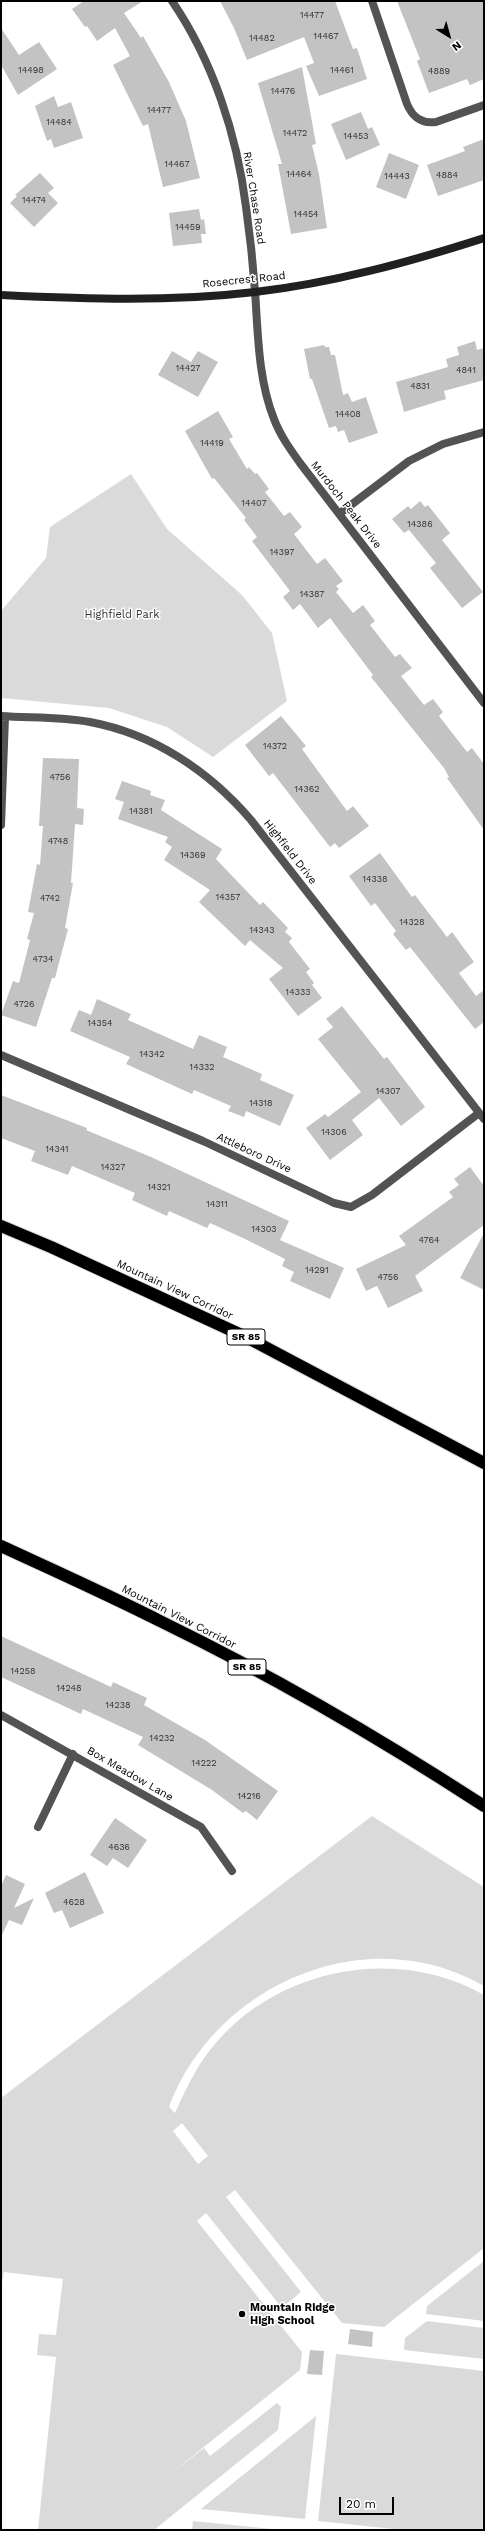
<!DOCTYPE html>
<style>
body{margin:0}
#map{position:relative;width:485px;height:2531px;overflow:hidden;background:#fff;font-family:"Work Sans",sans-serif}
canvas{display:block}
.frame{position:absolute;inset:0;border:2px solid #000;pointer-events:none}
.north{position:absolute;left:429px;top:16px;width:40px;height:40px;-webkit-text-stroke:3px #fff;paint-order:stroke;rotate:143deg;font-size:11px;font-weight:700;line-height:16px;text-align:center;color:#000}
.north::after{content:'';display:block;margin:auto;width:14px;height:18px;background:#000;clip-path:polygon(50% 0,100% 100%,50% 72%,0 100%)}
.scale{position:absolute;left:339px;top:2497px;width:55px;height:18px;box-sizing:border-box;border:2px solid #000;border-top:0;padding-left:5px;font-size:12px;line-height:14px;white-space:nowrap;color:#000;-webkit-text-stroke:3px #fff;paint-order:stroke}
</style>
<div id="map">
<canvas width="485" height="2531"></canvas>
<div class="frame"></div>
<div class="north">N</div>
<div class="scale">20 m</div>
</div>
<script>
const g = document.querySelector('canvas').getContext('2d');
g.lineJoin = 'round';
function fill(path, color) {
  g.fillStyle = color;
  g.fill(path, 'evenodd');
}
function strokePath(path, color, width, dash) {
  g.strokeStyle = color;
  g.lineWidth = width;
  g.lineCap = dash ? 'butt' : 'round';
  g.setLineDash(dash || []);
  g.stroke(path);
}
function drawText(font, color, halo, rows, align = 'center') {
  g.font = font + ' "Work Sans",sans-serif';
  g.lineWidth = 3;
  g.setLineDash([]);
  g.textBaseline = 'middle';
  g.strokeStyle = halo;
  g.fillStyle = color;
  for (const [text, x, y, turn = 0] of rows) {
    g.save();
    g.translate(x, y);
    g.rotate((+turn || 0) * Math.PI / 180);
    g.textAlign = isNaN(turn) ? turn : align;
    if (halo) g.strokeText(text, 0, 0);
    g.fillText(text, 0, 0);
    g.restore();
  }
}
fill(new Path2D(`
 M 131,474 L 167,529 L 242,595 L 272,633 L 287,701 L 213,757 L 167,727 L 109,708 L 1,698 L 1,611 L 46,558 L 50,527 Z
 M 372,1816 L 484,1887 L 484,1986 C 367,1918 215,1984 169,2107 L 175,2113 C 185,2091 195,2069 210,2050 C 273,1969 395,1944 484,1995 L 484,2248 L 384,2327 L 342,2323 L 235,2190 L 226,2197 L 301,2292 L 282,2308 L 206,2213 L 197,2221 L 302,2352 L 300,2370 L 169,2475 L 204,2448 L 210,2456 L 277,2403 L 281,2407 L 278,2430 L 154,2530 L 38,2530 L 56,2357 L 37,2355 L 39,2334 L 56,2335 L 63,2279 L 4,2272 L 1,2287 L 1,2098 ZM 182,2123 L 208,2156 L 198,2164 L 173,2131 Z
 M 484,2261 L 484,2321 L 426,2314 L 427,2306 Z
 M 427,2321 L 484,2328 L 484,2359 L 404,2350 L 405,2338 Z
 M 336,2354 L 484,2371 L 484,2530 L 403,2530 L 318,2521 Z
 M 316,2416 L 305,2519 L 201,2509 Z
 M 193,2521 L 282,2530 L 192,2530 Z`), '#dadada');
fill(new Path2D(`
 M 84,1 L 143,1 L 124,13 L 141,38 L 143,36 L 169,82 L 186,121 L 200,178 L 163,187 L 148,124 L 143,126 L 113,65 L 130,56 L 115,28 L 97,41 L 87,26 L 85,27 L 72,9 Z
 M 220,1 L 335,1 L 353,49 L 357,48 L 367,79 L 319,96 L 306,66 L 314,63 L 304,37 L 247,60 L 234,28 Z
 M 397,1 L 484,1 L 484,79 L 470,85 L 467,79 L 429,93 L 417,61 L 420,59 Z
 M 1,28 L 19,55 L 39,42 L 57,69 L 18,95 L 1,65 Z
 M 302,67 L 316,144 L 312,145 L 319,174 L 327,228 L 291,234 L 278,164 L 282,164 L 258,83 Z
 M 54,96 L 58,107 L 71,102 L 83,138 L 54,148 L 51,139 L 47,141 L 35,106 Z
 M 361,112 L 368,129 L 372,127 L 380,145 L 346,160 L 331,124 Z
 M 484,139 L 484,180 L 438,196 L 427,165 L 465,151 L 463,147 Z
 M 389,153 L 419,165 L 406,199 L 376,187 Z
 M 40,173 L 54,188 L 48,193 L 58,203 L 34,227 L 10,203 L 17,196 L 15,195 Z
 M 199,209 L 201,220 L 204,219 L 206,234 L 201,234 L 202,243 L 173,246 L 169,213 Z
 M 475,341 L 477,350 L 484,348 L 484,380 L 444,391 L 446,399 L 404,412 L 396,382 L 448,367 L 446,359 L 459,355 L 457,347 Z
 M 324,345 L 325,347 L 329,347 L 331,355 L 335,355 L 343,395 L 348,393 L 352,402 L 366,397 L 378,433 L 349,443 L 344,430 L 338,432 L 336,426 L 329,428 L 312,379 L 310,379 L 304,349 Z
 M 172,351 L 191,362 L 198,351 L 218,362 L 198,397 L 158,375 Z
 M 218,411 L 233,437 L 229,439 L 247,469 L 249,467 L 255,474 L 257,473 L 269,489 L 265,492 L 284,516 L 290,512 L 302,527 L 294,534 L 317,564 L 325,558 L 343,581 L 336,586 L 339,589 L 336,592 L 353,613 L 363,605 L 375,621 L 370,625 L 395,657 L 400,654 L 412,668 L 401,676 L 424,705 L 433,699 L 443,712 L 439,716 L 467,752 L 472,748 L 484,764 L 484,830 L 447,778 L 449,777 L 444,768 L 371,677 L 373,675 L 330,618 L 318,628 L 300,604 L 293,610 L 283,597 L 290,591 L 252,541 L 257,537 L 244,520 L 246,518 L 214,478 L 212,479 L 185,431 Z
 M 420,501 L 425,507 L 428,505 L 450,533 L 442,540 L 483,592 L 462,608 L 430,568 L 436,563 L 409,530 L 404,533 L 392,519 L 408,506 L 411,509 Z
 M 281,716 L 306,746 L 302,749 L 347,811 L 353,806 L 369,826 L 339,848 L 335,843 L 330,847 L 273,773 L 269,776 L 245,745 Z
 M 43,758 L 79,759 L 77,808 L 84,809 L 83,825 L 75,824 L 71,883 L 73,883 L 65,928 L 68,929 L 55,978 L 52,978 L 36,1027 L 1,1015 L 13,981 L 19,983 L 30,940 L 27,939 L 34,913 L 28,912 L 37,864 L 40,865 L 43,826 L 39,826 Z
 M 122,781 L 151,791 L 150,795 L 165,800 L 161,810 L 222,849 L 216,859 L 260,905 L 263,902 L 288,928 L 285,932 L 292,938 L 289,942 L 310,969 L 306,972 L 314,983 L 312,985 L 322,998 L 298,1016 L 269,979 L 283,968 L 250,940 L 245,946 L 199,902 L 210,890 L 164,860 L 172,847 L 165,842 L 168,837 L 118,819 L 124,802 L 115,799 Z
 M 380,853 L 412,897 L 415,895 L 447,937 L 452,932 L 474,962 L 459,973 L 476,996 L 484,990 L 484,1022 L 475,1029 L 410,947 L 406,950 L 393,934 L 396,931 L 375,903 L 371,906 L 349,876 Z
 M 97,999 L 131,1014 L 128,1020 L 193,1049 L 199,1035 L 227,1047 L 223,1057 L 262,1074 L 260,1080 L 294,1095 L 280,1126 L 246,1111 L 244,1117 L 228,1111 L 231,1106 L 194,1090 L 192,1094 L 126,1064 L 130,1057 L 70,1031 L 79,1010 L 91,1015 Z
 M 342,1006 L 384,1059 L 387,1057 L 425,1107 L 401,1126 L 379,1098 L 352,1120 L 363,1135 L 330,1160 L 306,1128 L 325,1114 L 328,1117 L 361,1092 L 318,1039 L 333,1027 L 326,1019 Z
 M 1,1095 L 87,1128 L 86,1130 L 151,1157 L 289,1221 L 280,1240 L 344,1268 L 330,1299 L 290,1281 L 294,1272 L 282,1266 L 285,1259 L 245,1239 L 210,1223 L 207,1228 L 169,1211 L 167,1216 L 132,1200 L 135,1193 L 72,1166 L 68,1175 L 31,1161 L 35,1151 L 1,1138 Z
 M 470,1167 L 484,1186 L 484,1225 L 415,1276 L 423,1291 L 388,1308 L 377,1286 L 366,1291 L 356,1269 L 406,1245 L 399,1236 L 453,1197 L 449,1192 L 459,1185 L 454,1179 Z
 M 484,1233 L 484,1290 L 460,1278 Z
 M 1,1636 L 111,1687 L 113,1682 L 147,1698 L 144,1705 L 205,1740 L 278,1791 L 257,1820 L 246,1811 L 243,1813 L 212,1790 L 138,1745 L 143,1737 L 83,1709 L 81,1714 L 1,1677 Z
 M 115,1818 L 147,1840 L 128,1868 L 113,1858 L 107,1866 L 90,1855 Z
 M 85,1872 L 104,1913 L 70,1928 L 62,1910 L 54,1913 L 45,1893 Z
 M 6,1875 L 25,1884 L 14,1908 L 34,1898 L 22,1925 L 9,1920 L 1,1937 L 1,1886 Z
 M 350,2329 L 373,2332 L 372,2347 L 348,2344 Z
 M 310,2350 L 324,2351 L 322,2375 L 307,2374 Z`), '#c3c3c3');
const highway = new Path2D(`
 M 1,1226 L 51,1247 L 248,1338 L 484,1463
 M 1,1546 C 55,1571 109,1595 162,1622 C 273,1676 381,1739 484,1806`);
strokePath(highway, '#dbdbdb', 14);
strokePath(new Path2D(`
 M 172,1 C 213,61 237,135 246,207 C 250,235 253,263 255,291 C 258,333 258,379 274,419 C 280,435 290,449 300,463 L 484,703
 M 372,1 L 407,104 C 413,118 422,124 436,122 L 484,105
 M 339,514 L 409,461 L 443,444 L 484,432
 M 1,716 C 30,718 61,717 90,722 C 154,734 209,771 251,820 L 484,1119
 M 1,825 L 5,717
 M 1,1055 L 203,1141 L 334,1203 L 351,1207 L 372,1195 L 479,1113
 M 1,1715 L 201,1827 L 232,1871
 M 38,1827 L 73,1754`), '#535353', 8);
strokePath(new Path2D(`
 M 1,295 C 86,299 170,302 255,292 C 333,283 409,262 484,238`), '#202020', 8);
strokePath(highway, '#000', 12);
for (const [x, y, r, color] of [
 [242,2314,4,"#000"]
]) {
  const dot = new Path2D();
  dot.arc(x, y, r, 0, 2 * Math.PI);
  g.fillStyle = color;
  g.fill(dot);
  strokePath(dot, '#fff', 1.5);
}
drawText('9px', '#313131', null, [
 ["14477",312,15],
 ["14467",326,36],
 ["14482",262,38],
 ["14498",31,70],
 ["14461",342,70],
 ["4889",439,71],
 ["14476",283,91],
 ["14477",159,110],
 ["14484",59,122],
 ["14472",295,133],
 ["14453",356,136],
 ["14467",177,164],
 ["14464",299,174],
 ["4884",447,175],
 ["14443",397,176],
 ["14474",34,200],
 ["14454",306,214],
 ["14459",188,227],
 ["14427",188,368],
 ["4841",466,370],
 ["4831",420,386],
 ["14408",348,414],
 ["14419",212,443],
 ["14407",254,503],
 ["14386",420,524],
 ["14397",282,552],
 ["14387",312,594],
 ["14372",275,746],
 ["4756",60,777],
 ["14362",307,789],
 ["14381",141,811],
 ["4748",58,841],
 ["14369",193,855],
 ["14338",375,879],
 ["14357",228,897],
 ["4742",50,898],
 ["14328",412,922],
 ["14343",262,930],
 ["4734",43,959],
 ["14333",298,992],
 ["4726",24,1004],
 ["14354",100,1023],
 ["14342",152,1054],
 ["14332",202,1067],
 ["14307",388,1091],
 ["14318",261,1103],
 ["14306",334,1132],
 ["14341",57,1149],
 ["14327",113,1167],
 ["14321",159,1187],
 ["14311",217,1204],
 ["14303",264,1229],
 ["4764",429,1240],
 ["14291",317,1270],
 ["4756",388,1277],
 ["14258",23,1671],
 ["14248",69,1688],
 ["14238",118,1705],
 ["14232",162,1738],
 ["14222",204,1763],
 ["14216",249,1796],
 ["4636",119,1847],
 ["4628",74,1902]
]);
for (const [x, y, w] of [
 [246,1337,38],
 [247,1667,38]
]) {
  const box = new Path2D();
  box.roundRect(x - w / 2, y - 8, w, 16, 3);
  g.fillStyle = '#fff';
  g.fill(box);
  strokePath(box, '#000', 1);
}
drawText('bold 10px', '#000', null, [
 ["SR 85",246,1337],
 ["SR 85",247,1667]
]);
drawText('11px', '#000', '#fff', [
 ["River Chase Road",254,198,81],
 ["Rosecrest Road",244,280,-6],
 ["Murdoch Peak Drive",346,505,52],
 ["Highfield Drive",290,852,52],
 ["Attleboro Drive",254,1153,25],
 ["Mountain View Corridor",175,1290,25],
 ["Mountain View Corridor",179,1617,27],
 ["Box Meadow Lane",130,1774,30]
]);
drawText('11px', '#313131', '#fff', [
 ["Highfield Park",122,615]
]);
drawText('bold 11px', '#000', '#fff', [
 ["Mountain Ridge",250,2308],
 ["High School",250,2321]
], 'left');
</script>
